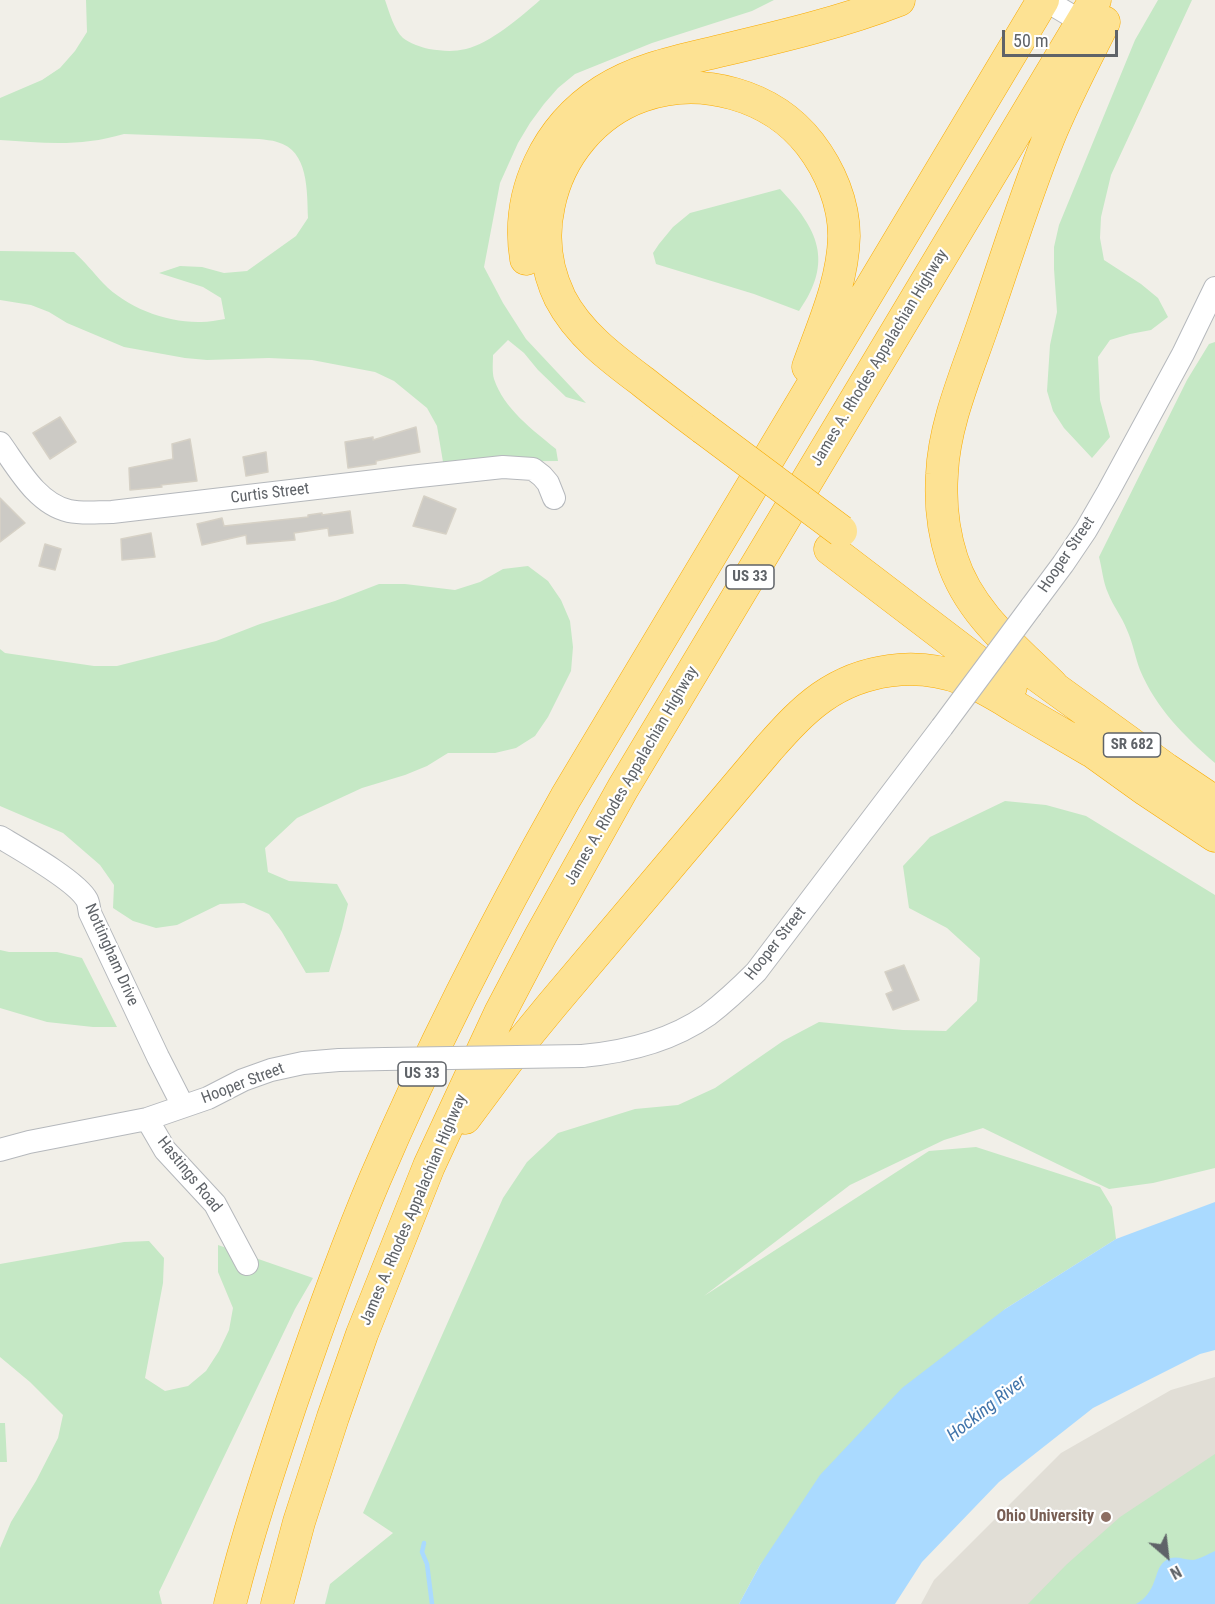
<!DOCTYPE html>
<style>
body{margin:0}
#map{position:relative;width:1215px;height:1604px;overflow:hidden;background:#f1efe8;font-family:"Roboto Condensed",sans-serif}
canvas{display:block}
.north{position:absolute;left:1137px;top:1526px;width:60px;height:60px;-webkit-text-stroke:4px #fff;paint-order:stroke;rotate:152deg;font-size:16px;font-weight:700;line-height:24px;text-align:center;color:#5f6368}
.north::after{content:'';display:block;margin:auto;width:21px;height:27px;background:#5f6368;clip-path:polygon(50% 0,100% 100%,50% 72%,0 100%)}
.scale{position:absolute;left:1002px;top:30px;width:116px;height:27px;box-sizing:border-box;border:3px solid #5f6368;border-top:0;padding-left:8px;font-size:18px;line-height:21px;white-space:nowrap;color:#5f6368;-webkit-text-stroke:4px #fff;paint-order:stroke}
</style>
<div id="map">
<canvas width="1215" height="1604"></canvas>
<div class="north">N</div>
<div class="scale">50 m</div>
</div>
<script>
const g = document.querySelector('canvas').getContext('2d');
g.lineJoin = 'round';
function fill(path, color) {
  g.fillStyle = color;
  g.fill(path, 'evenodd');
}
function strokePath(path, color, width, dash) {
  g.strokeStyle = color;
  g.lineWidth = width;
  g.lineCap = dash ? 'butt' : 'round';
  g.setLineDash(dash || []);
  g.stroke(path);
}
function drawText(font, color, halo, rows, align = 'center') {
  g.font = font + ' "Roboto Condensed",sans-serif';
  g.lineWidth = 4.5;
  g.setLineDash([]);
  g.textBaseline = 'middle';
  g.strokeStyle = halo;
  g.fillStyle = color;
  for (const [text, x, y, turn = 0] of rows) {
    g.save();
    g.translate(x, y);
    g.rotate((+turn || 0) * Math.PI / 180);
    g.textAlign = isNaN(turn) ? turn : align;
    if (halo) g.strokeText(text, 0, 0);
    g.fillText(text, 0, 0);
    g.restore();
  }
}
fill(new Path2D(`
 M 1215,1377 L 1215,1604 L 921,1604 L 934,1580 L 1061,1453 L 1171,1390 Z`), '#e1ded6');
fill(new Path2D(`
 M 86,0 L 385,0 C 389,11 394,30 403,38 C 409,43 421,47 429,49 C 442,51 453,52 466,49 C 489,44 522,16 540,0 L 774,0 L 752,11 L 652,43 L 575,74 L 558,88 L 544,104 L 530,123 L 518,143 L 500,183 L 484,267 L 503,303 L 526,339 L 586,403 L 566,397 L 538,370 L 524,353 L 508,340 L 493,355 C 493,362 492,372 494,379 C 504,409 533,430 556,449 L 558,461 L 443,462 L 437,426 L 427,408 L 394,381 L 375,372 L 312,360 L 269,358 L 207,360 L 185,358 L 124,347 L 67,323 L 49,312 L 31,305 L 0,300 L 0,251 L 74,252 C 85,262 93,272 103,283 C 127,308 167,323 201,322 C 209,322 217,320 225,319 L 221,298 L 203,287 L 159,273 L 180,266 L 202,267 L 224,273 L 247,271 L 296,236 L 308,218 C 307,192 309,150 277,142 C 272,140 265,140 259,139 L 124,134 C 80,147 45,143 0,140 L 0,98 L 42,80 L 60,68 L 75,51 L 87,32 Z
 M 1158,0 L 1192,0 L 1111,175 L 1101,217 L 1100,238 L 1104,260 L 1141,284 L 1158,298 L 1168,317 L 1151,330 L 1130,334 L 1110,340 L 1098,357 L 1100,400 L 1110,437 L 1092,458 L 1064,428 L 1053,411 L 1047,391 L 1050,345 L 1057,312 L 1054,269 L 1054,247 L 1059,225 L 1135,40 Z
 M 780,189 C 818,229 834,261 799,311 L 754,294 L 656,264 L 653,253 L 659,244 L 673,227 L 690,213 Z
 M 1215,342 L 1215,763 C 1184,736 1156,708 1140,670 C 1135,657 1133,643 1127,630 C 1122,617 1113,606 1108,593 C 1103,582 1102,568 1099,557 L 1187,380 L 1209,344 Z
 M 528,566 L 548,581 L 561,600 L 570,621 L 573,647 L 571,671 L 548,717 L 535,736 L 516,748 L 495,753 L 448,753 L 427,766 L 405,775 L 362,788 L 297,818 L 265,848 L 268,872 L 289,881 L 337,884 L 348,904 L 342,929 L 329,972 L 306,973 L 282,932 L 269,914 L 244,903 L 220,904 L 177,925 L 156,928 L 133,921 L 113,908 L 114,885 L 100,865 L 63,833 L 0,806 L 0,649 L 5,653 L 94,666 L 117,666 L 216,641 L 260,624 L 335,601 L 379,584 L 405,584 L 455,590 L 480,582 L 503,569 Z
 M 1005,801 L 1046,805 L 1086,816 L 1215,895 L 1215,1168 L 1153,1183 L 1109,1189 L 983,1128 L 944,1140 L 850,1185 L 704,1296 L 929,1151 L 976,1147 L 1100,1187 L 1112,1207 L 1116,1239 L 1005,1309 L 760,1565 L 739,1604 L 325,1604 L 330,1584 L 393,1533 L 363,1513 L 503,1198 L 527,1162 L 558,1133 L 635,1109 L 678,1105 L 715,1088 L 783,1041 L 819,1022 L 903,1030 L 946,1031 L 977,1001 L 980,958 L 947,928 L 909,908 L 903,866 L 930,837 Z
 M 0,950 L 9,952 L 57,952 L 82,958 L 117,1027 L 93,1027 L 47,1022 L 0,1008 Z
 M 149,1241 L 164,1258 L 163,1283 L 145,1378 L 165,1391 L 188,1386 L 206,1371 L 219,1351 L 229,1330 L 233,1308 L 218,1272 L 218,1245 L 313,1278 L 295,1309 L 159,1592 L 162,1604 L 0,1604 L 0,1548 L 11,1522 L 36,1481 L 58,1438 L 63,1415 L 30,1382 L 0,1357 L 0,1264 L 124,1242 Z
 M 0,1423 L 5,1423 L 7,1462 L 0,1462 Z
 M 1215,1454 L 1215,1604 L 1028,1604 L 1066,1565 L 1120,1517 Z`), '#c5e8c5');
fill(new Path2D(`
 M 1215,1202 L 1215,1350 L 1200,1354 L 1093,1408 L 999,1482 L 922,1562 L 895,1604 L 739,1604 L 760,1565 L 820,1475 L 902,1388 L 1005,1309 L 1116,1239 Z
 M 1215,1551 L 1215,1604 L 1136,1604 C 1145,1599 1151,1591 1154,1582 C 1157,1575 1158,1566 1165,1561 C 1175,1554 1182,1560 1193,1560 C 1200,1559 1208,1554 1215,1551 Z`), '#aadaff');
strokePath(new Path2D(`
 M 424,1543 L 422,1552 L 427,1564 L 432,1604`), '#aadaff', 4.5);
const building = new Path2D(`
 M 60,417 L 76,442 L 50,459 L 33,433 Z
 M 416,427 L 420,452 L 376,461 L 376,464 L 348,468 L 345,442 L 373,437 L 373,440 Z
 M 190,439 L 197,481 L 161,485 L 162,487 L 130,490 L 129,468 L 173,459 L 172,444 Z
 M 266,452 L 268,472 L 246,476 L 243,457 Z
 M 424,496 L 456,509 L 446,534 L 413,526 Z
 M 0,498 L 25,523 L 0,542 Z
 M 350,511 L 353,533 L 329,536 L 328,528 L 294,533 L 295,540 L 247,544 L 246,535 L 202,545 L 197,524 L 222,518 L 224,526 L 308,517 L 308,515 L 322,513 L 322,515 Z
 M 151,533 L 155,557 L 122,560 L 121,539 Z
 M 45,544 L 61,549 L 55,570 L 39,566 Z
 M 904,965 L 919,1000 L 893,1010 L 886,994 L 893,991 L 885,972 Z`);
fill(building, '#cccac5');
strokePath(building, '#d6d1c6', 1.5);
const minor = new Path2D(`
 M 1045,0 L 1082,22
 M 0,443 C 18,468 37,504 69,511 C 83,514 98,512 112,512 L 410,477 L 503,467 L 533,469 L 542,476 L 548,483 L 554,498
 M 1031,607 L 1063,564 L 1086,530 L 1108,492 L 1183,354 L 1215,288
 M 0,837 C 20,849 77,881 87,900 C 89,904 89,909 90,913 L 158,1057 L 183,1106
 M 582,1056 C 626,1052 671,1041 708,1015 C 725,1002 741,987 756,972 L 942,727
 M 147,1119 L 165,1150 L 215,1204 L 247,1264
 M 0,1150 L 29,1142 L 147,1119 L 208,1098 L 243,1080 L 271,1070 L 303,1063 L 339,1060 L 385,1059`);
const highway = new Path2D(`
 M 526,259 C 515,192 547,127 603,91 C 638,68 683,60 724,50 C 783,36 842,22 899,0
 M 703,428 C 683,413 662,397 642,381 C 611,358 578,333 560,298 C 546,269 542,236 549,205 C 559,156 594,113 642,96 C 701,75 772,95 810,144 C 830,170 844,203 844,236 C 843,282 823,325 808,367
 M 830,549 L 1011,687
 M 1035,674 L 1166,769 L 1215,802
 M 1052,685 C 1013,647 969,612 952,559 C 943,531 940,503 942,474 C 944,424 967,372 983,325 C 1005,262 1024,199 1049,137 C 1065,98 1085,60 1104,22
 M 1075,739 L 1146,790 L 1215,836
 M 465,1118 L 520,1044 L 552,1005 L 769,748 C 785,730 802,711 822,697 C 862,669 916,661 963,679 C 983,686 1001,698 1019,709 C 1043,723 1067,737 1091,751
 M 230,1604 C 247,1536 269,1470 291,1404 C 317,1328 344,1252 375,1179 C 431,1048 496,921 566,797 L 1043,0
 M 277,1604 L 299,1522 L 333,1417 L 362,1334 L 429,1166 L 500,1013 L 541,935 L 623,788 L 1095,0`);
strokePath(minor, '#b5b8bc', 24);
strokePath(highway, '#f9ab00', 33);
strokePath(minor, '#fff', 22);
strokePath(highway, '#fde293', 32);
const minorBridge = new Path2D(`
 M 942,727 L 1031,607
 M 385,1059 L 582,1056`);
const highwayBridge = new Path2D(`
 M 703,428 L 841,531`);
strokePath(minorBridge, '#b5b8bc', 24, []);
strokePath(highwayBridge, '#f9ab00', 33, []);
strokePath(minorBridge, '#fff', 22);
strokePath(highwayBridge, '#fde293', 32);
for (const [x, y, r, color] of [
 [1106,1517,6,"#8d6e63"]
]) {
  const dot = new Path2D();
  dot.arc(x, y, r, 0, 2 * Math.PI);
  g.fillStyle = color;
  g.fill(dot);
  strokePath(dot, '#fff', 2);
}
for (const [x, y, w] of [
 [750,577,48],
 [1132,745,57],
 [422,1074,48]
]) {
  const box = new Path2D();
  box.roundRect(x - w / 2, y - 12, w, 24, 4.5);
  g.fillStyle = '#fff';
  g.fill(box);
  strokePath(box, '#5f6368', 1.5);
}
drawText('bold 15px', '#5f6368', null, [
 ["US 33",750,577],
 ["SR 682",1132,745],
 ["US 33",422,1074]
]);
drawText('16px', '#5f6368', '#fff', [
 ["James A. Rhodes Appalachian Highway",880,358,-59],
 ["Curtis Street",270,494,-7],
 ["Hooper Street",1067,555,-56],
 ["James A. Rhodes Appalachian Highway",632,776,-60],
 ["Hooper Street",776,944,-52],
 ["Nottingham Drive",111,955,66],
 ["Hooper Street",243,1084,-21],
 ["Hastings Road",189,1175,51],
 ["James A. Rhodes Appalachian Highway",414,1210,-67]
]);
drawText('bold 16px', '#785e54', '#fff', [
 ["Ohio University",1094,1517]
], 'right');
drawText('italic 18px', '#4174aa', '#fff', [
 ["Hocking River",987,1409,-38]
]);
</script>
